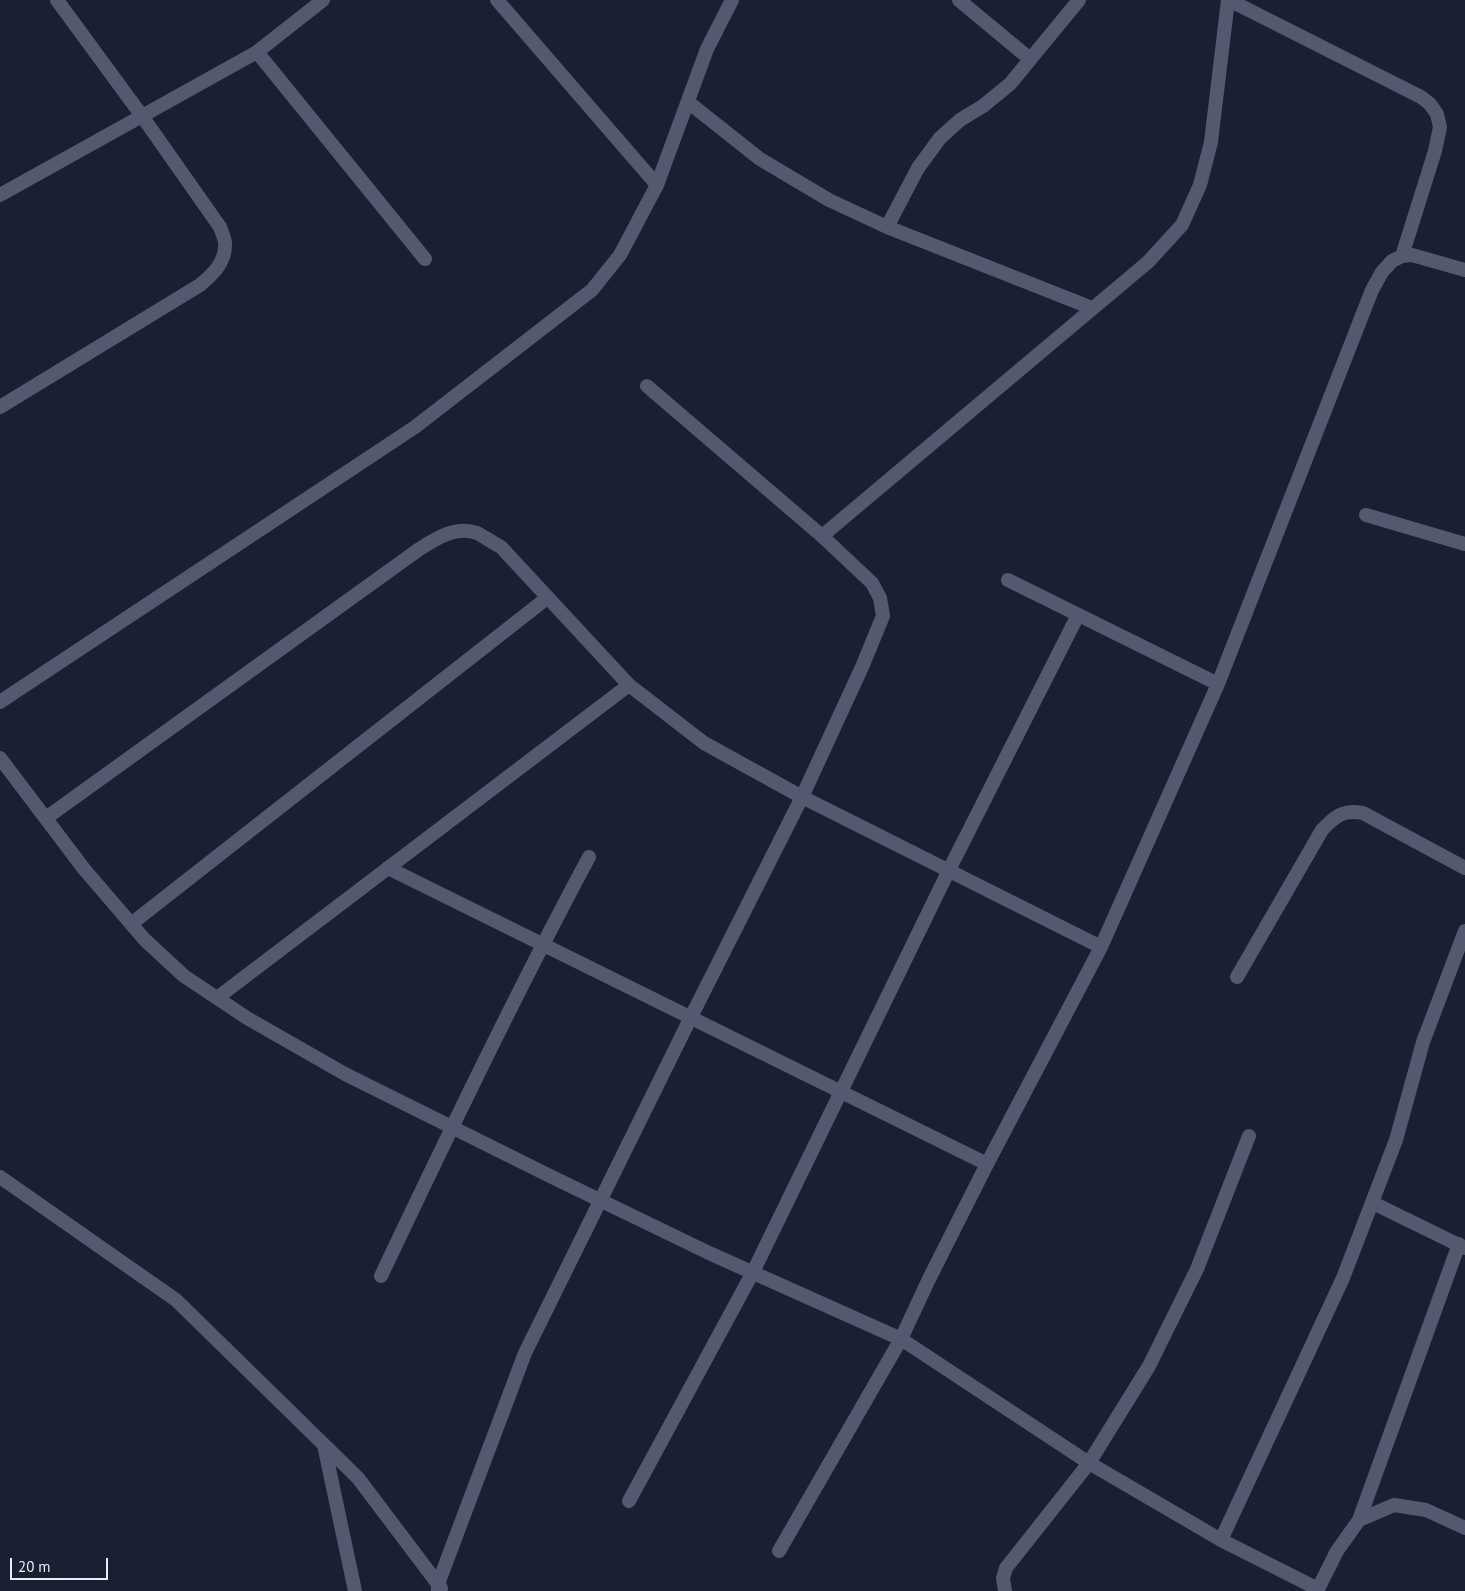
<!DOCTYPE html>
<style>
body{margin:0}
#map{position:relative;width:1465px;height:1591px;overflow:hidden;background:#1a2031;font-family:"PT Sans",sans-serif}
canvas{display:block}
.scale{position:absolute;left:10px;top:1558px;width:98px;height:22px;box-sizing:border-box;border:2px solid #e7ecf8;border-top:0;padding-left:6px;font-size:15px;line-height:18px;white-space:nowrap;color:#e7ecf8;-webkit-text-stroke:4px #1a2031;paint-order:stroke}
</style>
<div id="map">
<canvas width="1465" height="1591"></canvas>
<div class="scale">20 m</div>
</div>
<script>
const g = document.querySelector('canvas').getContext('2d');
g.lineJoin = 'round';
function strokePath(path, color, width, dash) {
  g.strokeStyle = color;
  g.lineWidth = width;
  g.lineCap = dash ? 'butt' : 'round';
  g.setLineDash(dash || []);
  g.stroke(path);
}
strokePath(new Path2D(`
 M 497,0 L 657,185
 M 959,0 L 1030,59
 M 1229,0 L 1421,97 L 1430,104 L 1437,114 L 1440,127 L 1435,151 L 1402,256
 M 257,52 L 425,259
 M 688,102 L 760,159 L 829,200 L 887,227 L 1092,308
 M 0,195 L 257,52 L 323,0
 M 887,227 L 918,168 L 940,138 L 960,120 L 983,106 L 1010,84 L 1079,0
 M 0,407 L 200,285 C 212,275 225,263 225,246 C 226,240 222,233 220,227 L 142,116 L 57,0
 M 1366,515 L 1465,544
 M 822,536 L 1148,262 L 1182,225 L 1200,185 L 1211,142 L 1228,0
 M 1008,580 L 1218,684
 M 0,702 L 415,427 L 592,290 L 620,255 L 657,185 L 707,49 L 732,0
 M 0,758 L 84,869 L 145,940 L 184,976 L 247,1018 L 345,1074 L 550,1176 L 709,1253 L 901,1339 L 1089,1463 L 1221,1540 L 1318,1589
 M 46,818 L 418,550 C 435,539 456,525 477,533 C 485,537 493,543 501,547 L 629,685 L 704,743 L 802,797 L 1101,947
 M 388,868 L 987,1164
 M 131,924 L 547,598
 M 1237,977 L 1322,830 C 1335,816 1344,809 1363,813 L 1465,868
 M 217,998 L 629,685
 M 0,1177 L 176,1300 L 358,1478 L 441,1588
 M 1373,1203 L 1465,1248
 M 381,1276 C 448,1135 515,995 589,857
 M 324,1445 L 355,1591
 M 629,1501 L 753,1272 L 949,870 L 1078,615
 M 1359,1520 L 1459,1244
 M 1221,1540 L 1343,1278 L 1396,1140 L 1423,1042 L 1465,931
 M 779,1551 L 901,1339 L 929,1279 L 987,1164 L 1101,947 L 1218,684 L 1372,290 L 1382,272 L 1392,261 L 1402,256 L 1412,255 L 1465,270
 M 438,1591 L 438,1584 L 525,1353 L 691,1017 L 802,797 L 862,667 L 883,616 L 880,598 L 872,583 L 822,536 L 647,386
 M 1005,1591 L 1003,1578 L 1006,1568 L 1089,1463 L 1149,1366 L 1197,1269 L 1249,1136
 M 1317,1591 L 1337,1551 L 1359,1520 L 1394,1505 L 1426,1510 L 1465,1528`), '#535a6f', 14);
</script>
